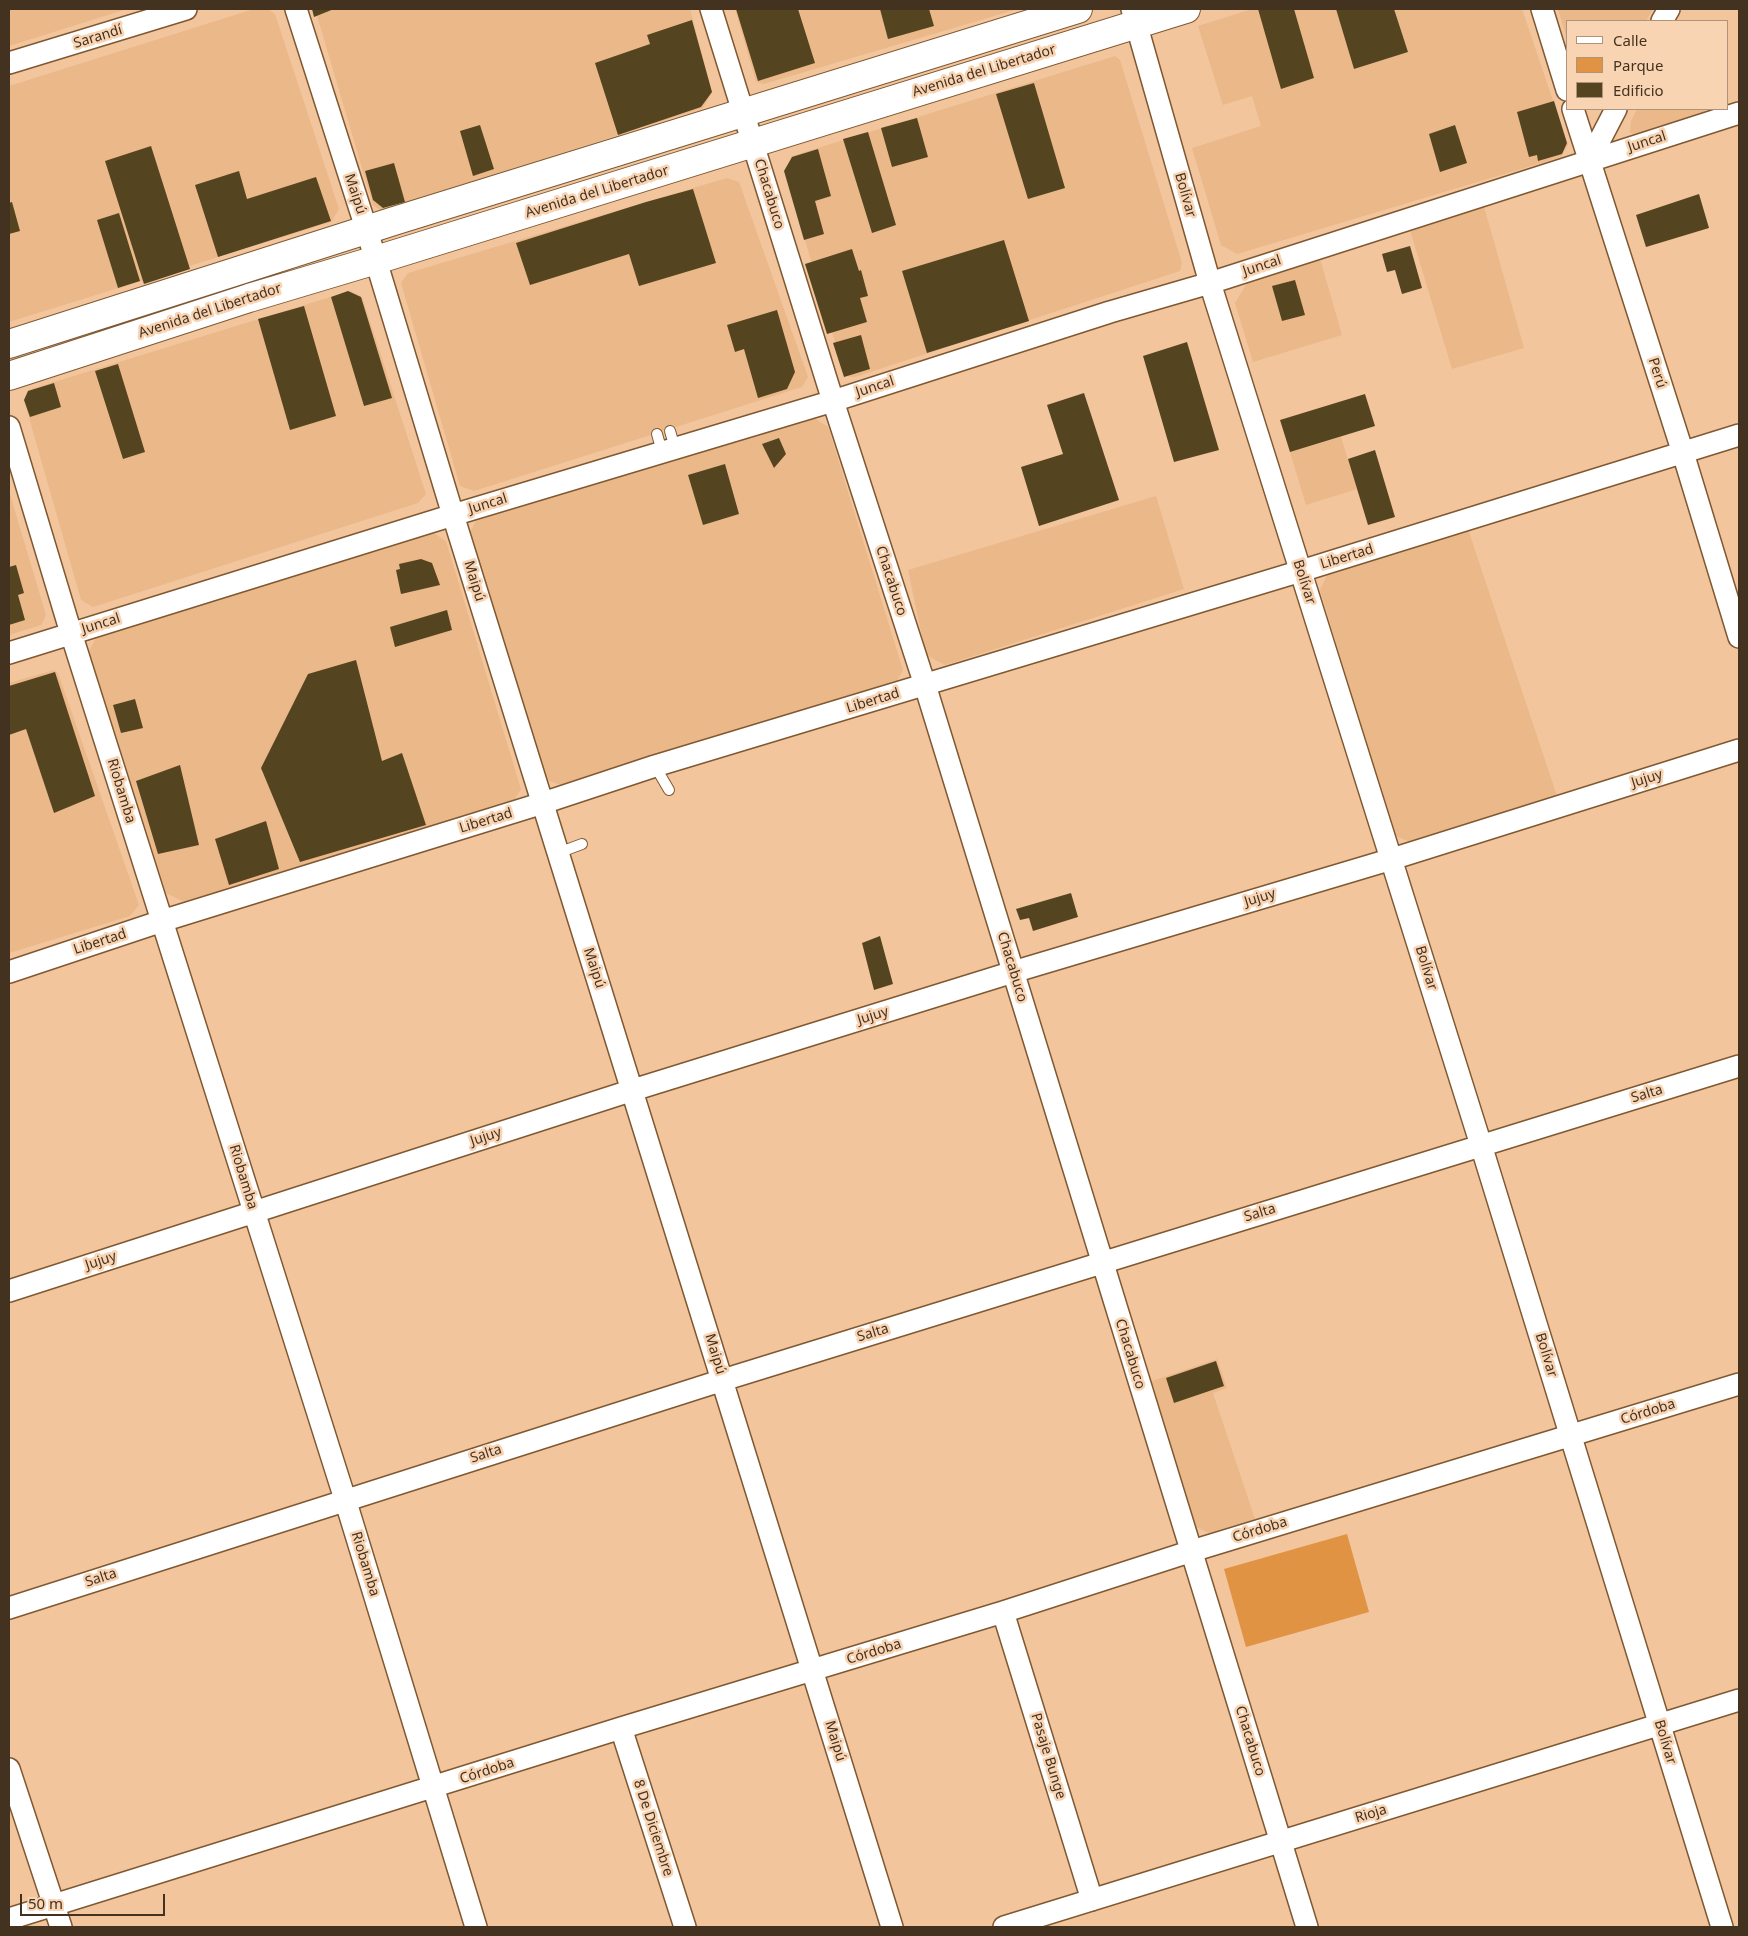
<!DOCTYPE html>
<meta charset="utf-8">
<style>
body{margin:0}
#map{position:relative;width:1748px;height:1936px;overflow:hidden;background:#f2c59c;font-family:"Noto Sans",sans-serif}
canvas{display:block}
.frame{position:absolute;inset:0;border:10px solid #443221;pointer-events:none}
.legend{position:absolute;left:1566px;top:20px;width:162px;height:90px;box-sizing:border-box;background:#f9d4b3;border:1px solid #b19379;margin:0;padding:6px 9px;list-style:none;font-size:15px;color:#443221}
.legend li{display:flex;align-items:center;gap:10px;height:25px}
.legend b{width:25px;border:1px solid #b19379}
.scale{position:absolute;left:20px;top:1894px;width:145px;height:22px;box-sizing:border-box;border:2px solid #443221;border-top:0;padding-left:6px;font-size:15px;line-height:18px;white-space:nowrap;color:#443221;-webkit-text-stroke:4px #f9d4b3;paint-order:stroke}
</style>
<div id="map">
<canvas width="1748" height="1936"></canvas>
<div class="frame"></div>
<ul class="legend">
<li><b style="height:6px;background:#fff"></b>Calle</li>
<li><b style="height:14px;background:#e09343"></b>Parque</li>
<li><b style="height:14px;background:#554420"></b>Edificio</li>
</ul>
<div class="scale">50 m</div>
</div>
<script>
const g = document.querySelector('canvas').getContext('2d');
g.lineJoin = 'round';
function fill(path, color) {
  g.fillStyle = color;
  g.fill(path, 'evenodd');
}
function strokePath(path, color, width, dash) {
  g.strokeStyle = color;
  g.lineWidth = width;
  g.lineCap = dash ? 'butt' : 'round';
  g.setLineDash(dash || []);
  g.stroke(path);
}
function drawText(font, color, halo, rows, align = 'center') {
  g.font = font + ' "Noto Sans",sans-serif';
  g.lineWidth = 5;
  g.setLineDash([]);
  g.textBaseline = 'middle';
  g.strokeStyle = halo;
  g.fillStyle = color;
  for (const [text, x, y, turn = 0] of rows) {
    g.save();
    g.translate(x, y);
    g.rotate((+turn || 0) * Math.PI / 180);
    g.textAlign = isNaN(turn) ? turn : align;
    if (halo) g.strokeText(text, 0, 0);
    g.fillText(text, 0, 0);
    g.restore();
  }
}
fill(new Path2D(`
 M 9,9 L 127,9 L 9,46 Z
 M 254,9 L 268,9 L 275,14 L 339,209 L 331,222 L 9,322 L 9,86 Z
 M 315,9 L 690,9 L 712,92 L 703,108 L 381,211 L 373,205 Z
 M 735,9 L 1018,9 L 764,84 L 756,82 Z
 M 1252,9 L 1336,9 L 1354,69 L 1408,52 L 1394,9 L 1522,9 L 1568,145 L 1561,157 L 1237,254 L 1221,245 L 1192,148 L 1261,126 L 1252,96 L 1223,105 L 1198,26 Z
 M 1558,9 L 1653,9 L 1646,21 L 1567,21 L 1567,39 Z
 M 1115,56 L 1120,60 L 1182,263 L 1180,271 L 855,377 L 845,376 L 785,172 L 792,156 Z
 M 1637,109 L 1704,109 L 1705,114 L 1639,134 L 1630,133 L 1631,121 Z
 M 727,178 L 739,182 L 808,377 L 802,387 L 474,491 L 460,486 L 401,283 L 408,273 Z
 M 1483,203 L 1524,348 L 1452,369 L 1409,227 Z
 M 1319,255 L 1342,335 L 1253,362 L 1235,303 L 1250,278 Z
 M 350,291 L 362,297 L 426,494 L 418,503 L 93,607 L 81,600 L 24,400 L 28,390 Z
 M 814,418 L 828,427 L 903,670 L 896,682 L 563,786 L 544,779 L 468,536 L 476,521 Z
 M 1341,437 L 1357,489 L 1306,505 L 1290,452 Z
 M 9,491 L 46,615 L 41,625 L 9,635 Z
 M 1156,496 L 1184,589 L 945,665 L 926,655 L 908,570 Z
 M 1468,529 L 1557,796 L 1410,842 L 1394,835 L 1320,590 L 1328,573 Z
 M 432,532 L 446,541 L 521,789 L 515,799 L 186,903 L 166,893 L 89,651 L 96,638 Z
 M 54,670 L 58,673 L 139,905 L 130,916 L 9,953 L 9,683 Z
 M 1217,1359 L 1227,1388 L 1213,1393 L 1255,1519 L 1209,1533 L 1194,1526 L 1149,1382 Z`), '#ebb889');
fill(new Path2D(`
 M 1347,1534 L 1369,1612 L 1246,1647 L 1224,1569 Z`), '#e09343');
fill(new Path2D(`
 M 312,9 L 334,9 L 314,17 Z
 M 736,9 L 798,9 L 815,63 L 758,81 Z
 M 880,9 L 929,9 L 934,26 L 888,39 Z
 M 1258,9 L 1294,9 L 1314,78 L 1281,89 Z
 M 1336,9 L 1394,9 L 1408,52 L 1354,69 Z
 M 692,20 L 712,92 L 701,107 L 618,135 L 595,63 L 650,44 L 647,35 Z
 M 1034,83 L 1065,188 L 1028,199 L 996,94 Z
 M 1554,101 L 1567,143 L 1562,154 L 1538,161 L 1537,155 L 1529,157 L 1517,112 Z
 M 917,118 L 928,157 L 892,167 L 881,128 Z
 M 480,125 L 494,169 L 473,176 L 460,131 Z
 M 1455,125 L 1467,163 L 1440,172 L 1429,134 Z
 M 868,132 L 896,225 L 872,233 L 843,139 Z
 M 151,146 L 190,269 L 144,284 L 105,161 Z
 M 818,149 L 831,196 L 815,201 L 824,234 L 804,240 L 784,171 L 792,157 Z
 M 394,163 L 405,202 L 383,208 L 373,200 L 365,171 Z
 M 239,171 L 247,199 L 316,177 L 331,221 L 218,257 L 195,185 Z
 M 693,189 L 716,263 L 639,286 L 629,254 L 530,285 L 516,243 L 646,202 Z
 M 1699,194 L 1709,228 L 1646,247 L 1636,215 Z
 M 12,202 L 20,231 L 9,234 L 9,203 Z
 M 119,213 L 140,281 L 118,288 L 97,220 Z
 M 1004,240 L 1029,321 L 927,353 L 902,271 Z
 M 1410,246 L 1422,288 L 1402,294 L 1395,270 L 1387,272 L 1382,254 Z
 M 852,249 L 859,271 L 861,270 L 868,296 L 860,298 L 867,322 L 827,334 L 805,264 Z
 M 1295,280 L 1305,315 L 1282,321 L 1272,286 Z
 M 348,291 L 361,297 L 392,398 L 364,406 L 331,297 Z
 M 304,306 L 336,416 L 290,430 L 258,319 Z
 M 777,310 L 795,372 L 787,389 L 758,398 L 744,349 L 735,352 L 727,325 Z
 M 861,335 L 870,369 L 844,377 L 833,343 Z
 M 1187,342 L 1219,450 L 1174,462 L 1143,356 Z
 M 118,364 L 145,452 L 123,459 L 95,371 Z
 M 54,383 L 61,407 L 30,417 L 24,400 L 28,391 Z
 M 1084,393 L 1119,500 L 1039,526 L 1021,467 L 1063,454 L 1047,405 Z
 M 1365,394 L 1375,426 L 1290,452 L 1280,420 Z
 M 779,438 L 786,454 L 774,468 L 762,444 Z
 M 1375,450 L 1395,517 L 1368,525 L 1348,459 Z
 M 725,464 L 739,514 L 703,525 L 688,475 Z
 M 421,559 L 432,563 L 440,585 L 401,594 L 396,570 L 400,569 L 399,564 Z
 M 16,565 L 24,593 L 18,595 L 25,620 L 9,625 L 9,567 Z
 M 447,610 L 452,630 L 395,647 L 390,627 Z
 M 356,660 L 382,761 L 402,753 L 426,825 L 300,862 L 261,768 L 308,674 Z
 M 55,672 L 95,796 L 54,813 L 26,729 L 9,735 L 9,686 Z
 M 135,699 L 143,728 L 121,733 L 113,705 Z
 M 180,765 L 199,845 L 158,854 L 136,781 Z
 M 266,821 L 279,869 L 229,885 L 215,839 Z
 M 1071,893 L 1078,917 L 1033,931 L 1029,918 L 1020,920 L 1016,909 Z
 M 880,936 L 893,984 L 874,990 L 862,943 Z
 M 1216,1361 L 1224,1386 L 1174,1403 L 1166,1378 Z`), '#554420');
const service = new Path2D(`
 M 670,431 L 675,448
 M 657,434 L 662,452
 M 655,766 L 669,790
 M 558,853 L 582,844`);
const minor = new Path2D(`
 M 296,9 L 367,231 L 453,515 L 892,1927
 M 711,9 L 833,401 L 925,685 L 1307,1927
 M 1132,9 L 1210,283 L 1481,1145 L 1722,1927
 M 1542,9 L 1567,90
 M 1662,21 L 1669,9
 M 9,63 L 186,9
 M 1573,109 L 1683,453 L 1739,637
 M 1589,161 L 1616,109
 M 9,427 L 71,633 L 345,1499 L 476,1927
 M 9,653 L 453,515 L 833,401 L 1110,312 L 1210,283 L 1739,113
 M 9,972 L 162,921 L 543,803 L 655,766 L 1301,571 L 1739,435
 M 9,1291 L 633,1090 L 1013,972 L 1392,859 L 1739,750
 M 9,1608 L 723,1380 L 1739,1066
 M 1003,1612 L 1092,1900
 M 621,1728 L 685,1927
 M 9,1769 L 61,1927
 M 9,1919 L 621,1728 L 1003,1612 L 1192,1551 L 1739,1384
 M 1004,1927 L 1739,1700`);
const secondary = new Path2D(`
 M 9,344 L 394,221 L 1078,9
 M 9,376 L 249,298 L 376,260 L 1186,9`);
strokePath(service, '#7f5831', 12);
strokePath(minor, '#7f5831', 24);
strokePath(secondary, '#7f5831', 30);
strokePath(service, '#fff', 10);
strokePath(minor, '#fff', 21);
strokePath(secondary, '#fff', 28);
drawText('14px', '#443221', '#f9d4b3', [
 ["Sarandí",98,37,-17],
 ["Avenida del Libertador",984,71,-17],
 ["Juncal",1647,142,-18],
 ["Avenida del Libertador",597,192,-17],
 ["Maipú",355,194,72],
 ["Chacabuco",769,194,73],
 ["Bolívar",1185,195,74],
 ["Juncal",1262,266,-18],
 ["Avenida del Libertador",210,311,-18],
 ["Perú",1657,373,72],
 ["Juncal",875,387,-18],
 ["Juncal",488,504,-17],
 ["Libertad",1347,557,-17],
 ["Maipú",474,581,73],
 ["Chacabuco",891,581,72],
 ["Bolívar",1304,582,72],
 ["Juncal",101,624,-17],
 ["Libertad",873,701,-17],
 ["Jujuy",1647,779,-17],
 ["Riobamba",121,791,73],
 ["Libertad",486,821,-17],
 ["Jujuy",1260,898,-17],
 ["Libertad",100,942,-18],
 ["Chacabuco",1012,967,73],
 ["Maipú",594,968,72],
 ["Bolívar",1426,968,73],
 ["Jujuy",873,1016,-17],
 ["Salta",1647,1094,-17],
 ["Jujuy",486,1137,-18],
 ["Riobamba",243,1177,73],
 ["Salta",1260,1213,-17],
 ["Jujuy",101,1261,-18],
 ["Salta",873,1333,-17],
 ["Maipú",715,1354,73],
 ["Chacabuco",1130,1354,73],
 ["Bolívar",1546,1355,73],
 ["Córdoba",1648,1412,-17],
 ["Salta",486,1454,-18],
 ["Córdoba",1260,1530,-17],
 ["Riobamba",365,1564,73],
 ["Salta",101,1578,-18],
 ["Córdoba",874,1652,-17],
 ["Maipú",835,1741,73],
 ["Chacabuco",1250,1741,73],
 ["Bolívar",1665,1742,73],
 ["Pasaje Bunge",1048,1756,73],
 ["Córdoba",487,1771,-18],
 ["Rioja",1371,1814,-17],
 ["8 De Diciembre",653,1828,72]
]);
</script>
